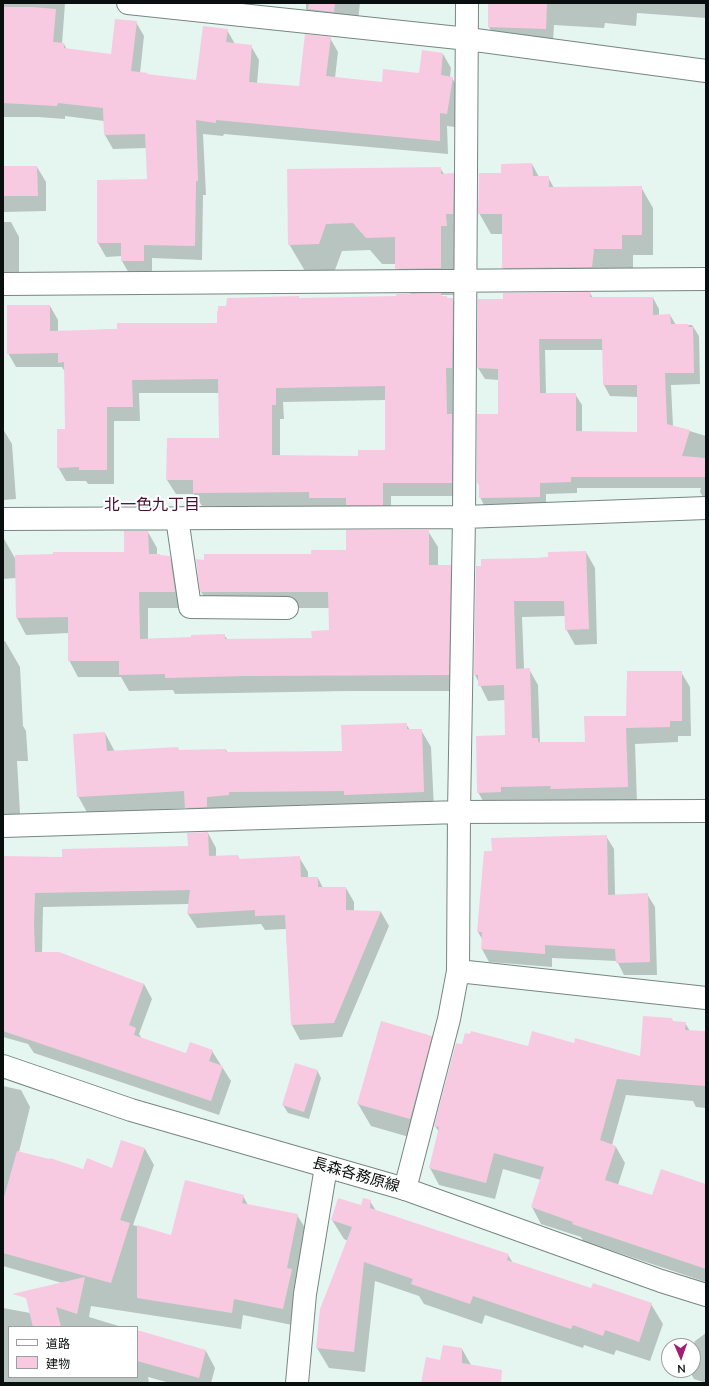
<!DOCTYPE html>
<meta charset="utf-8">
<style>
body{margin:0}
#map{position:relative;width:709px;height:1386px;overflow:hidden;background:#e5f6f1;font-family:Mulish,"Noto Sans JP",sans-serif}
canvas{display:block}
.frame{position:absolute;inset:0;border:4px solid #090f0e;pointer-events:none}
.legend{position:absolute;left:8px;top:1326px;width:130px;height:52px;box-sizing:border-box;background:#fff;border:1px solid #9d9f9f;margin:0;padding:5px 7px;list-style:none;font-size:12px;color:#090f0e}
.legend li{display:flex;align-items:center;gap:8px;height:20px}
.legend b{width:20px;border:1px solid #9d9f9f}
.north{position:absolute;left:661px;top:1338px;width:40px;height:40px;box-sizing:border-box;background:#fff;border:1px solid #9d9f9f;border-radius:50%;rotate:178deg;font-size:11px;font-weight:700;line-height:16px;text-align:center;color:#090f0e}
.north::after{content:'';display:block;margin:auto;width:14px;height:18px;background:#a01f72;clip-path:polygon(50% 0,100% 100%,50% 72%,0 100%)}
</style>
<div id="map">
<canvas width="709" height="1386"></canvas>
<div class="frame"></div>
<ul class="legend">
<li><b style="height:5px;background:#fff"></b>道路</li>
<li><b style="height:11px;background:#f8cae1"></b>建物</li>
</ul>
<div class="north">N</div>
</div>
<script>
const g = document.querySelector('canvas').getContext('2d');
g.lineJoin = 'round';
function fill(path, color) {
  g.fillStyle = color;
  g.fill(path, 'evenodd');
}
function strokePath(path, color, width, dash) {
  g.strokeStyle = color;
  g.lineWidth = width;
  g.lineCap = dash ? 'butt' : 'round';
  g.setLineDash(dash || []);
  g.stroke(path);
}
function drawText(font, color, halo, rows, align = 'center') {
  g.font = font + ' Mulish,"Noto Sans JP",sans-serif';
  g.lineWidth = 4;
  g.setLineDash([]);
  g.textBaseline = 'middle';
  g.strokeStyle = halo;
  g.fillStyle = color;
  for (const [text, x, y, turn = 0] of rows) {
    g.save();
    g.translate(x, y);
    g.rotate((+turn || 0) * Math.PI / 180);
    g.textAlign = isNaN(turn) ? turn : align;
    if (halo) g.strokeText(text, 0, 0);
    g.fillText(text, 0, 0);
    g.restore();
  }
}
fill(new Path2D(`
 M 4,3 L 65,3 L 62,44 L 64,44 L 67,50 L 112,55 L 136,22 L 144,36 L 140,73 L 147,74 L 148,75 L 197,81 L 227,30 L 235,44 L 251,46 L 259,60 L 257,84 L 300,87 L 330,38 L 338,52 L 335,78 L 383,83 L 420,74 L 443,54 L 451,68 L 450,77 L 452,78 L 460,91 L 455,127 L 447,126 L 448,154 L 224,134 L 223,136 L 203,134 L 206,195 L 203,195 L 202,260 L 152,258 L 152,274 L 130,275 L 122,261 L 122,256 L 106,257 L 98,243 L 148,180 L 147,148 L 113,149 L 105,135 L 104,121 L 65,116 L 65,119 L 38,117 L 3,117 Z
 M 306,3 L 360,3 L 357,29 L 314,24 L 306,9 Z
 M 489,3 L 706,3 L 706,18 L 637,13 L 636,26 L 605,23 L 604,28 L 554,25 L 553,42 L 496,40 L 489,27 Z
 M 532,164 L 539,177 L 548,177 L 554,188 L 641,187 L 653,208 L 653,255 L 633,255 L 633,269 L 515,288 L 503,268 L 503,234 L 491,234 L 479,213 L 502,174 Z
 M 3,167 L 37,167 L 46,182 L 46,211 L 4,212 Z
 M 440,168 L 444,174 L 453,174 L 468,201 L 456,295 L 441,295 L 442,297 L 452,299 L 460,313 L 459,496 L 391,496 L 391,518 L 318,511 L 314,506 L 202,506 L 194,494 L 176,494 L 167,480 L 220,439 L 219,393 L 139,393 L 140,421 L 114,421 L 114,484 L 88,484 L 86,481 L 66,481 L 58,467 L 66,430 L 65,372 L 62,367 L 16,367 L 8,353 L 50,306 L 58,320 L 58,332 L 218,324 L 298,297 L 300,299 L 397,297 L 411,295 L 396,268 L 396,264 L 382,264 L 370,250 L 342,251 L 335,270 L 305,271 L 289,244 L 288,170 ZM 386,400 L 386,451 L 359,457 L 280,456 L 280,419 L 284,419 L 283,402 Z
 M 3,222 L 11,222 L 19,237 L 19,283 L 3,283 Z
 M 590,293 L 593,298 L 653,298 L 659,309 L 659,315 L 670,315 L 676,325 L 692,325 L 699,336 L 700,384 L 671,385 L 673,426 L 706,436 L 706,502 L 700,492 L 701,488 L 577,488 L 577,493 L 546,494 L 546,508 L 486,509 L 480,497 L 480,486 L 478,483 L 499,415 L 499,380 L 485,379 L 478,368 L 479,300 L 504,300 ZM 545,350 L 604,350 L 604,385 L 610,396 L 638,397 L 638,433 L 582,432 L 582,405 L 575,394 L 546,394 Z
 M 3,429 L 12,444 L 16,499 L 3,500 Z
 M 428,531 L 438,547 L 438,566 L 450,566 L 460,583 L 458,691 L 348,691 L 175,694 L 173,690 L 129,691 L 121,677 L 78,677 L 69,660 L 69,633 L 26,635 L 17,618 L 16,578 L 3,579 L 3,537 L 16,560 L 125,553 L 148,532 L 157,548 L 157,555 L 169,557 L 179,574 L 184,608 L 148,608 L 148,639 L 192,638 L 224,635 L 228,640 L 313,639 L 330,631 L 330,608 L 211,608 L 201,592 L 205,561 L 312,555 L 347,551 Z
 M 586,552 L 595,568 L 597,644 L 575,645 L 566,629 L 565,616 L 522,617 L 524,669 L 529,669 L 538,685 L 540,743 L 586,743 L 627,717 L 681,672 L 690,687 L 691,736 L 678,736 L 678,742 L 635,744 L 637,803 L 487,808 L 478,792 L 506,736 L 505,700 L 488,701 L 475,675 L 477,567 Z
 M 3,641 L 5,641 L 20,667 L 23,726 L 26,731 L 28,761 L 17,761 L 21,830 L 3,831 Z
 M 406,724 L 410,730 L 421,730 L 431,747 L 434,809 L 196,825 L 187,808 L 88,814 L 78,796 L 105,733 L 115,752 L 178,748 L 179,751 L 226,750 L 228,753 L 343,752 Z
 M 208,833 L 216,848 L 216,857 L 238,856 L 240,860 L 299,857 L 308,872 L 308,878 L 318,878 L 323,888 L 346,888 L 354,902 L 354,912 L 381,912 L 389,926 L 342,1037 L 300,1040 L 292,1025 L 286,929 L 265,930 L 261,924 L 197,928 L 188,914 L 189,904 L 43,907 L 42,953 L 144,984 L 152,999 L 139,1034 L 142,1039 L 186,1054 L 212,1051 L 231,1081 L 219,1115 L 34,1053 L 28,1044 L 3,1037 L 3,857 L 63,858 L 189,847 Z
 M 606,836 L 614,849 L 615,895 L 647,894 L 655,907 L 657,975 L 624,975 L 617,961 L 552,958 L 552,967 L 489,962 L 482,949 L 482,939 L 478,932 Z
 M 672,1019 L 673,1022 L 685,1023 L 690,1031 L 706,1032 L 706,1108 L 696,1107 L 693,1101 L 626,1095 L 612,1145 L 616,1147 L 625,1163 L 618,1185 L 652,1196 L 706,1186 L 706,1282 L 583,1241 L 581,1237 L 541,1224 L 532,1207 L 541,1180 L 503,1169 L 495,1199 L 439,1185 L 430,1168 L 439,1132 L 435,1126 L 529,1047 L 574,1044 L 641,1058 Z
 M 431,1036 L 444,1059 L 423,1141 L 371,1126 L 358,1104 Z
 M 317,1070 L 321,1078 L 309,1119 L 288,1113 L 283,1105 Z
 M 3,1086 L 21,1090 L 30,1107 L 19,1152 L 83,1171 L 112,1169 L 122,1141 L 145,1149 L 154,1165 L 133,1225 L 171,1236 L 243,1196 L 248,1205 L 297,1215 L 307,1231 L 292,1325 L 243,1315 L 241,1329 L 91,1306 L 89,1317 L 122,1327 L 9,1327 L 9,1377 L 137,1377 L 137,1331 L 206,1351 L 215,1368 L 211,1383 L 170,1383 L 148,1377 L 149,1383 L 3,1383 L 3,1308 L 30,1313 L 62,1283 L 3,1266 Z
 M 370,1201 L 376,1211 L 508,1255 L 513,1263 L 592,1289 L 651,1304 L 663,1324 L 650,1361 L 616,1350 L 614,1355 L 584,1345 L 583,1348 L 485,1315 L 482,1324 L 424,1304 L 419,1296 L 375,1281 L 365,1372 L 329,1368 L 317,1348 L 348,1241 L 344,1239 L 332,1220 Z
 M 706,1333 L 706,1383 L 694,1379 L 689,1370 L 693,1370 L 693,1346 L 695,1341 Z
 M 462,1349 L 471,1365 L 469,1383 L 422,1383 Z`), '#0003');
fill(new Path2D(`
 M 309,3 L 335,3 L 334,12 L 308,9 Z
 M 488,3 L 547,3 L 546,29 L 488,27 Z
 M 3,7 L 32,7 L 56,9 L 53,42 L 64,43 L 64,48 L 111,54 L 115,19 L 137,21 L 131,71 L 148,73 L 147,74 L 196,80 L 203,26 L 228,29 L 226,42 L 252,45 L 249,82 L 299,86 L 305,34 L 331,37 L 326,76 L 382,82 L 383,69 L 419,73 L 422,50 L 443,53 L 441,75 L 453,77 L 447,114 L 440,113 L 440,141 L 216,120 L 216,123 L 196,120 L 198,181 L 196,181 L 195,246 L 144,245 L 144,261 L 121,261 L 121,243 L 97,243 L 97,180 L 147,179 L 145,134 L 104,135 L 103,108 L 58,103 L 57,106 L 3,103 Z
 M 532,163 L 533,176 L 549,176 L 549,187 L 642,186 L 642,235 L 622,235 L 622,249 L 594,249 L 592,267 L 502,268 L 502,214 L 478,214 L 479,173 L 501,173 L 501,164 Z
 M 3,166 L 37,166 L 38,196 L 3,196 Z
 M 441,167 L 441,174 L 454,173 L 453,214 L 446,214 L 447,226 L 441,226 L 441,268 L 395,269 L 395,237 L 366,238 L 353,223 L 326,224 L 319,244 L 288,245 L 287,169 Z
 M 591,292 L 590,297 L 653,297 L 653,315 L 670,314 L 671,324 L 688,324 L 689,327 L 693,327 L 694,373 L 665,373 L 667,424 L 690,430 L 682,456 L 706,458 L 706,477 L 571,477 L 571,482 L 540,483 L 540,497 L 479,498 L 479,483 L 477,483 L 477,414 L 498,414 L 498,369 L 477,368 L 478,299 L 503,299 L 503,293 ZM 539,339 L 602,339 L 603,385 L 637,385 L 637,432 L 576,431 L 576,393 L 540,393 Z
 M 441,293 L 441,296 L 447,296 L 447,298 L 453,298 L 452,368 L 446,368 L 447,414 L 452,414 L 452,483 L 383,483 L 383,505 L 346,505 L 346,498 L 309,498 L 309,492 L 193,493 L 193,480 L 166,480 L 167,438 L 219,438 L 218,379 L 132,380 L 133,407 L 107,407 L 107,470 L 79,470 L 79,467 L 57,468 L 57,429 L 65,429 L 64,362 L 58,363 L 58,353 L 7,354 L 7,305 L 50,305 L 50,331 L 117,329 L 117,323 L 217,323 L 217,311 L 218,311 L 218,306 L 226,306 L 227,298 L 299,296 L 299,298 L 396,296 L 396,294 ZM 385,386 L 385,450 L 358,450 L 358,456 L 272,455 L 272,405 L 276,405 L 276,388 Z
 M 346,530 L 429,530 L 429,565 L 451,565 L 449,675 L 243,676 L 165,678 L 165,674 L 119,675 L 119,661 L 68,661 L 68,617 L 16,618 L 15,555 L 53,554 L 53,552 L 124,552 L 124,531 L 148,531 L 149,554 L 160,554 L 160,555 L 170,556 L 175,592 L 139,592 L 140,639 L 191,637 L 191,635 L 225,634 L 225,639 L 312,638 L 311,631 L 329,630 L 328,592 L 200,592 L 196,559 L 204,560 L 204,554 L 311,554 L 311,550 L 346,550 Z
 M 586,551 L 589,629 L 565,630 L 564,601 L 514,601 L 516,669 L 530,668 L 532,738 L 538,738 L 538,742 L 585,742 L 584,716 L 626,716 L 627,671 L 682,671 L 682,721 L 670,721 L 670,727 L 626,728 L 628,787 L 550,789 L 551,786 L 501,787 L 501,792 L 477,793 L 476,736 L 505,735 L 504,685 L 478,686 L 478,675 L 474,675 L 476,566 L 481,566 L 481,559 L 536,558 L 548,557 L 548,552 Z
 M 407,723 L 407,729 L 422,729 L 424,792 L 344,795 L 344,791 L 229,792 L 229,795 L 207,797 L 207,807 L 185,808 L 184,791 L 77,797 L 73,734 L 105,732 L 107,751 L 178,747 L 178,750 L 226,749 L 226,752 L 342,751 L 341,725 Z
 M 208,832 L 209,856 L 238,855 L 239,859 L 300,856 L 301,877 L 318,877 L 318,887 L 346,887 L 346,910 L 381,911 L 334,1023 L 291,1025 L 285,915 L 255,916 L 255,910 L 187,914 L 190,890 L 35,893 L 34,923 L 35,952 L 59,952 L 144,984 L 129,1025 L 136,1028 L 134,1035 L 186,1053 L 190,1042 L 213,1050 L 209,1061 L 223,1066 L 211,1101 L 3,1031 L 3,856 L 62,857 L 62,849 L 188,846 L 187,833 Z
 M 607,835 L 608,895 L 648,893 L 650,962 L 616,963 L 615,949 L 545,945 L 545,954 L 481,949 L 482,932 L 477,932 L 484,851 L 492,851 L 491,838 Z
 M 643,1016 L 672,1018 L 672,1021 L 686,1022 L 685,1030 L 706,1031 L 706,1086 L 617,1079 L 600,1140 L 616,1146 L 605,1180 L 652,1195 L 661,1169 L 706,1184 L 706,1269 L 572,1224 L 573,1222 L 531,1207 L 544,1167 L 494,1153 L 486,1183 L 429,1168 L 439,1127 L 434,1126 L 456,1043 L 462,1044 L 465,1033 L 470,1034 L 471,1031 L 528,1046 L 532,1031 L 574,1043 L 575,1038 L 640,1056 Z
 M 381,1021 L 432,1036 L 410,1119 L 357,1104 Z
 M 295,1063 L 318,1070 L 304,1112 L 282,1105 Z
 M 121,1140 L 145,1148 L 120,1220 L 130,1223 L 111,1283 L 3,1253 L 3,1201 L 17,1151 L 49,1159 L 50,1158 L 83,1169 L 87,1158 L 112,1168 Z
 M 185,1180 L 244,1195 L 242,1203 L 298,1214 L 287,1268 L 292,1269 L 283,1309 L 234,1299 L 232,1313 L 137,1298 L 137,1225 L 171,1235 Z
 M 338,1198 L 361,1205 L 363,1198 L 371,1200 L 370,1208 L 509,1254 L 507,1260 L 591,1288 L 593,1283 L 652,1303 L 639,1342 L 605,1330 L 603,1336 L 573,1325 L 571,1329 L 473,1296 L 470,1304 L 411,1284 L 413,1279 L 364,1262 L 354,1352 L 316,1348 L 320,1309 L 352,1227 L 331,1220 Z
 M 85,1277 L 77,1314 L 56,1307 L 61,1327 L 33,1327 L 26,1298 L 12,1294 Z
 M 137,1330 L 206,1350 L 199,1378 L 137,1361 Z
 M 443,1345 L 462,1348 L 462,1363 L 502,1370 L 501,1383 L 421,1383 L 426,1357 L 440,1360 Z`), '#f8cae1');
const minor = new Path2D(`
 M 128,3 L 468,39 L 706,71
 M 3,284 L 706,279
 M 177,518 L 190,607 L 287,608
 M 3,519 L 464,517 L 706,508
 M 3,826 L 459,812 L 706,811
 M 458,971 L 706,998
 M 405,1189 L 449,1019 L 458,971 L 459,812 L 464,517 L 467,3
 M 297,1383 L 305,1294 L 326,1167`);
const major = new Path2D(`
 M 3,1066 L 131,1110 L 405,1189 L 661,1281 L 706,1295`);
strokePath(minor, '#778682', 24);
strokePath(major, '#778682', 24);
strokePath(minor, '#fff', 22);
strokePath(major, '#fff', 22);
drawText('15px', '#090f0e', '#fff', [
 ["長森各務原線",356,1175,16]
]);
drawText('16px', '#4a0d33', '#fff', [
 ["北一色九丁目",152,505]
]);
</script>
